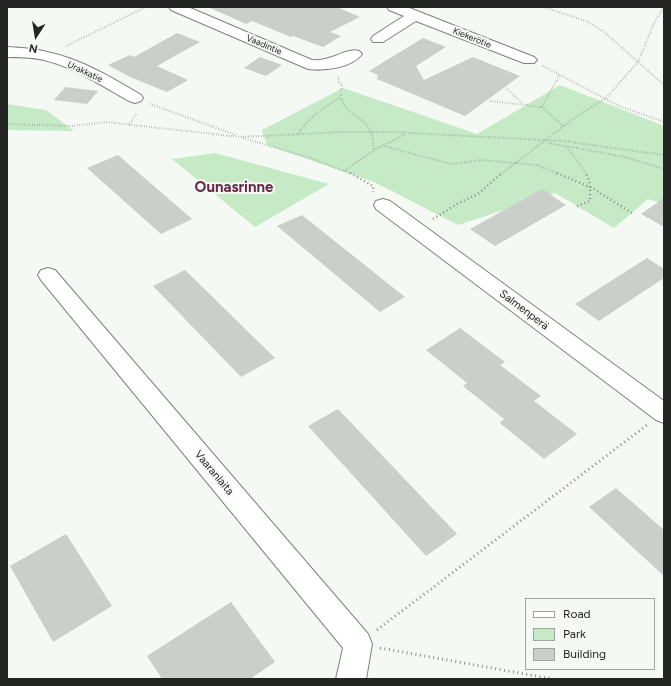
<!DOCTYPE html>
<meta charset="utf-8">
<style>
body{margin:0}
#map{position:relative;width:671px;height:686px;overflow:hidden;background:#f4f9f3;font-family:Figtree,sans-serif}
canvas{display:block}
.frame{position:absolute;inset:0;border:8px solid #242624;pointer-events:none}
.legend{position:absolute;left:525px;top:598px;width:130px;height:72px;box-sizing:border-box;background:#f4f9f3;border:1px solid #a1a5a0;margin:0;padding:5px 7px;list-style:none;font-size:12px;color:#242624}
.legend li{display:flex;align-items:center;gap:8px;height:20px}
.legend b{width:20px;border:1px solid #a1a5a0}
.north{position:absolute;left:16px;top:16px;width:40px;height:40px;-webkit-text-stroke:3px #f4f9f3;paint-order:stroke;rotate:192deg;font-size:11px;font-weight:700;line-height:16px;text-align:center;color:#242624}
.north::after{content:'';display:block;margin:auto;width:14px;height:18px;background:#242624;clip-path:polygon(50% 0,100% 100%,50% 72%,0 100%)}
</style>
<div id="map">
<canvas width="671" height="686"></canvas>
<div class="frame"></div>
<ul class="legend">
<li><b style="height:5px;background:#fff"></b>Road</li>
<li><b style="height:11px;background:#c6eac6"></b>Park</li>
<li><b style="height:11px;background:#cacfca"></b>Building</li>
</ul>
<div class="north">N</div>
</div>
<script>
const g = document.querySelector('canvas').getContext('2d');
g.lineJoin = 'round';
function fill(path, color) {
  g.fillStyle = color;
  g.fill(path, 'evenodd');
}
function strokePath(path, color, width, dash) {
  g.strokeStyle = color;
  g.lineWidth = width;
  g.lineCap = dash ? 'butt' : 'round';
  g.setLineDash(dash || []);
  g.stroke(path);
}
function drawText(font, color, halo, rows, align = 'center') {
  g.font = font + ' Figtree,sans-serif';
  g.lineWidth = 4;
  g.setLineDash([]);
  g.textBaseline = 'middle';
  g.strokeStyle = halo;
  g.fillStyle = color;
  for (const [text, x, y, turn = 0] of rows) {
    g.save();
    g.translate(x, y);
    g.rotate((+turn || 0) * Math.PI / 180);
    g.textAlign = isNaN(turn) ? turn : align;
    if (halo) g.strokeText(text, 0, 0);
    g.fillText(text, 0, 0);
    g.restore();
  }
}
fill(new Path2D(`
 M 560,85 L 664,126 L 664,204 L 648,199 L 614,228 L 555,193 L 458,225 L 374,182 L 267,145 L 262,130 L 343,88 L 477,134 Z
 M 7,104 L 46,110 L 74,131 L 7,130 Z
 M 215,153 L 329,184 L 255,227 L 172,159 Z`), '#c6eac6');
fill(new Path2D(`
 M 208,7 L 337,7 L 360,17 L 330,32 L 341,36 L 323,47 L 293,36 L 291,37 L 252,21 L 246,24 Z
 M 177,33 L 200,42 L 157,66 L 188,80 L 167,92 L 130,77 L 108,65 L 130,55 L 134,57 Z
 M 423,38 L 446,47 L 416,66 L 424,80 L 473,57 L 520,76 L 465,116 L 377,79 L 378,75 L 369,71 Z
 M 260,57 L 282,65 L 266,76 L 244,68 Z
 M 65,87 L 98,91 L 87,104 L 54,100 Z
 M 118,155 L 192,219 L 161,234 L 87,168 Z
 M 542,189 L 566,205 L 495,246 L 470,229 Z
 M 664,198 L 664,227 L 641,214 Z
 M 302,215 L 405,297 L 380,312 L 277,226 Z
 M 647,258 L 664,269 L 664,278 L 599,321 L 575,304 Z
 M 185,270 L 275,358 L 241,377 L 153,286 Z
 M 460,328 L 505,362 L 500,365 L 541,396 L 534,401 L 577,434 L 544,459 L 500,423 L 504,419 L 463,386 L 467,383 L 426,350 Z
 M 338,409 L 457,534 L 426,556 L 308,426 Z
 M 616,488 L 664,530 L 664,576 L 589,507 Z
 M 66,534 L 112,606 L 53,642 L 10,566 Z
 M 231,602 L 275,662 L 250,679 L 162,679 L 147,656 Z`), '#cacfca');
const minor = new Path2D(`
 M 169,7 L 188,7 L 312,60 C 332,62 346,47 359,51 L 362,54 C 352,68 324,71 308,69 L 171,10 Z
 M 387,7 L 407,7 L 534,57 L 537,60 L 534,63 L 524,63 L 416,21 L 383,42 L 373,42 L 371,39 L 373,36 L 404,16 L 389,10 Z
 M 7,47 C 20,48 34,48 47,52 C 81,59 111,77 141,95 L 143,98 L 141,101 L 135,103 L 129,101 C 102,86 74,67 44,60 C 32,57 19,57 7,57 Z
 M 383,199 L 390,201 L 664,401 L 664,423 L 656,420 L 376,209 L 374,205 L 376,201 Z
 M 48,268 L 55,270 L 368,634 L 372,644 L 366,679 L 336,679 L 343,648 L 41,280 L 38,275 L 41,270 Z`);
strokePath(minor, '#7e827e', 2);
strokePath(new Path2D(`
 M 543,7 L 586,21 L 603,31 L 664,85
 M 66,46 L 146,7
 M 543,66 L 619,106 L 664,122
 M 338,77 L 339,82 L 342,84 C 336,114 359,111 371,131 C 373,136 373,145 374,150
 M 507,89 L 522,103
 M 490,101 L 542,107 L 564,127
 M 150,104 L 236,135
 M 542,107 L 560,74
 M 7,124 L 72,126 L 106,122 L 240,137 L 343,132 L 392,132 L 563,141 L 664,155
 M 129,125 L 137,113
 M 298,134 C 309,117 324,107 341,97
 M 243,138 L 310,158 L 352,174
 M 549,143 L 625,157 L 664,169
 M 384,146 L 451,164 L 482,160 L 537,165 L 559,174
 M 566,146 L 587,174
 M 344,171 L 374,150 L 406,134
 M 501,174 L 573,119 L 606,98 L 638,62 L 654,23 L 664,7`), '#8b8f8b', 2, [0.5, 2]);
strokePath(new Path2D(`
 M 350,173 L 373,186 L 373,192
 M 557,173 L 592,188 L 632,213
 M 577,206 L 590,201 L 590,184 L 586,173
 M 433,219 L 457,204 L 478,194 L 502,173`), '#8b8f8b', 2.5, [1, 3]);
strokePath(new Path2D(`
 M 377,630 L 647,425
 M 380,648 L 553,679`), '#8b8f8b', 3, [1, 3.5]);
fill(minor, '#fff');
drawText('9px', '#242624', '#f4f9f3', [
 ["Kiekerötie",472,38,22],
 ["Vaadintie",264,45,23],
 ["Urakkatie",85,72,25]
]);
drawText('11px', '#242624', '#f4f9f3', [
 ["Salmenperä",524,310,37],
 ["Vaaranlaita",214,473,50]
]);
drawText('bold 15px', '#682744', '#f4f9f3', [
 ["Ounasrinne",234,188]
]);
</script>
